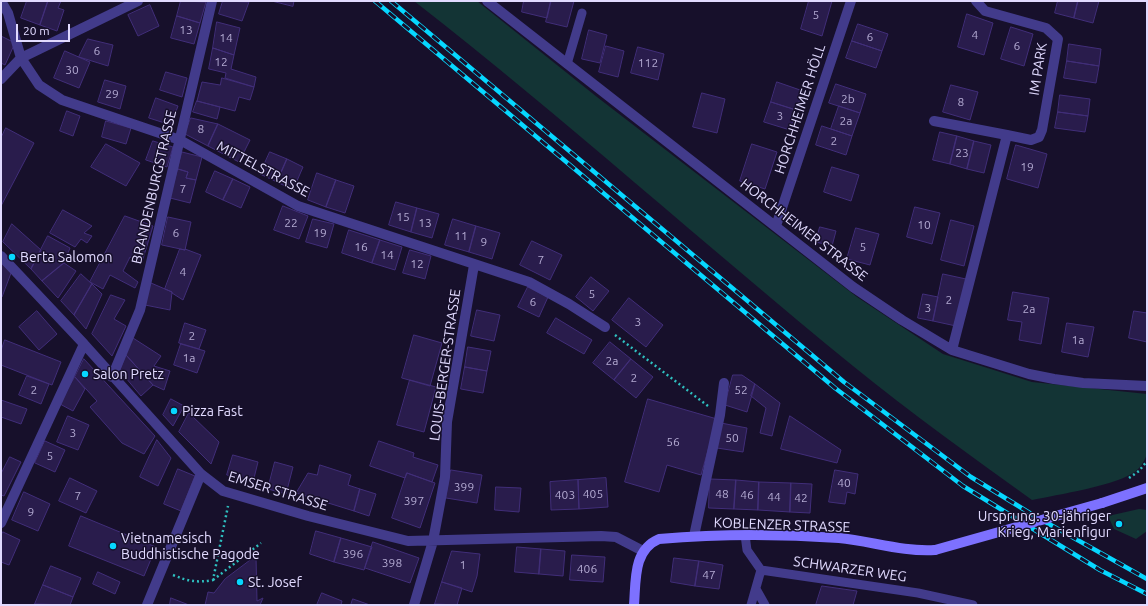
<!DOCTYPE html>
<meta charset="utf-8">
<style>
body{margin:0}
#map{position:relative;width:1148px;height:606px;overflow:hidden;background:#17102b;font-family:Ubuntu,sans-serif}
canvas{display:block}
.frame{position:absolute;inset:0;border:2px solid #e1daff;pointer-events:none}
.scale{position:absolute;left:16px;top:24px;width:54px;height:18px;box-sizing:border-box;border:2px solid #e1daff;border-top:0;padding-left:5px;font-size:12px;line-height:14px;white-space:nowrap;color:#e1daff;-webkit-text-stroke:3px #17102b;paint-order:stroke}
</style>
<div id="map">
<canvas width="1148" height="606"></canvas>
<div class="frame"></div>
<div class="scale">20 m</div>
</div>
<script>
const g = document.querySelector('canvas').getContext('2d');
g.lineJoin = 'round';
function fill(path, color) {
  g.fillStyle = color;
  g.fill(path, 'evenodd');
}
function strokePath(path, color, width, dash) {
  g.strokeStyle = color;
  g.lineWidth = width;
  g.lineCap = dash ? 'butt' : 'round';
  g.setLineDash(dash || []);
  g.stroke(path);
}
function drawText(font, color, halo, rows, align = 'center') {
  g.font = font + ' Ubuntu,sans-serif';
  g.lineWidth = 3;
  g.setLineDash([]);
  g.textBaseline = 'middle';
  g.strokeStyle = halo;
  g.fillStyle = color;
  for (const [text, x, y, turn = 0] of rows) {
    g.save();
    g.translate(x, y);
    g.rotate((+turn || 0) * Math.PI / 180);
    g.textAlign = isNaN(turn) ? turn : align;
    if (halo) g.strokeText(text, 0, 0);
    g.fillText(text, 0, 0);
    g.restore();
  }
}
fill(new Path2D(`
 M 414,1 L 477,1 L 597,97 L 857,297 L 943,354 L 1032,382 L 1147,394 C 1147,412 1148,436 1147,453 C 1146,459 1141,467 1136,471 C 1119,485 1056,495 1032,500 C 972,457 911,413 853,366 C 706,246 564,118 414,1 Z
 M 1139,509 L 1147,510 L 1147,531 L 1136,539 L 1114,529 L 1108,516 Z`), '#133435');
const building = new Path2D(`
 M 27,1 L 48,1 L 40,25 L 21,18 Z
 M 48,1 L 61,1 L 58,8 L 64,10 L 57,31 L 40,25 Z
 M 181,1 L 206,2 L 200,23 L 177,16 Z
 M 223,1 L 249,2 L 242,21 L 219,14 Z
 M 272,1 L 294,1 L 293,6 Z
 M 524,1 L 551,1 L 547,18 L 522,12 Z
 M 551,1 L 574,1 L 567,27 L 546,22 Z
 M 809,1 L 832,1 L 822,36 L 801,29 Z
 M 1058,1 L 1078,1 L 1074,18 L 1055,13 Z
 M 1078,1 L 1099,1 L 1093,23 L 1074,18 Z
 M 150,5 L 159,26 L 138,36 L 128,15 Z
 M 967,14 L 993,23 L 984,55 L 958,47 Z
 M 177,16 L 200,23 L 194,44 L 171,38 Z
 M 217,22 L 240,28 L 234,55 L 213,48 Z
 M 858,24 L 888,34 L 882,51 L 852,41 Z
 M 1011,27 L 1033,34 L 1024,66 L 1001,59 Z
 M 589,30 L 607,35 L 600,63 L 582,59 Z
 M 1,36 L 15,43 L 5,65 L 1,63 Z
 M 88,39 L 113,45 L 108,66 L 79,57 Z
 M 852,41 L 882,51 L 876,68 L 846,58 Z
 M 1069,44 L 1101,49 L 1099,66 L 1067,61 Z
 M 606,46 L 624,51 L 618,77 L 599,72 Z
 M 638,47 L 664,54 L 658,80 L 631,73 Z
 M 213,48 L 234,55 L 231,69 L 256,77 L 254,87 L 225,78 L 226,73 L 209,69 Z
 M 65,51 L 90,62 L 79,88 L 54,78 Z
 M 1067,61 L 1099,66 L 1096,83 L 1064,78 Z
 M 166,72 L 187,78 L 182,97 L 160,90 Z
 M 222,78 L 254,87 L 250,100 L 239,97 L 235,111 L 197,101 L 202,82 L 220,85 Z
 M 105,80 L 126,86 L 120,109 L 98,102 Z
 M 777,82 L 803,91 L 796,110 L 771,102 Z
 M 836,84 L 866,94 L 860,113 L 829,103 Z
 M 951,85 L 978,92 L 970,120 L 943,112 Z
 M 702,93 L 725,99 L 717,133 L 693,127 Z
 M 1060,95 L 1090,99 L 1088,116 L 1058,112 Z
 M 156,98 L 178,106 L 171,125 L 149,118 Z
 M 197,101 L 220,107 L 217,119 L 193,112 Z
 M 771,102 L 796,110 L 790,130 L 764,122 Z
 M 839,106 L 860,113 L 852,136 L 831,129 Z
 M 67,111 L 80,116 L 73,136 L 60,131 Z
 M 1058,112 L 1088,116 L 1085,132 L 1055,128 Z
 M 191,118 L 218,124 L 208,146 L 185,134 Z
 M 106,121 L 131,128 L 126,144 L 102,137 Z
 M 218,124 L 250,140 L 239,162 L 208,146 Z
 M 822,126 L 852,136 L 846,155 L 816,145 Z
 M 6,128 L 34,143 L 1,206 L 1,138 Z
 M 940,132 L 957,136 L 950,164 L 933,160 Z
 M 957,136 L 974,141 L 967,169 L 950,164 Z
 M 153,141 L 173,147 L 167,167 L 146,160 Z
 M 974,141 L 991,145 L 984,173 L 967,169 Z
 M 106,144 L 140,163 L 126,186 L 91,167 Z
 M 752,144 L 777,152 L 765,189 L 740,181 Z
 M 1016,145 L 1047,154 L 1038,188 L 1007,179 Z
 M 182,152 L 202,157 L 196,180 L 186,178 L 188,172 L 178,169 Z
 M 270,152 L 287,159 L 277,182 L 260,174 Z
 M 287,159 L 303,167 L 293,190 L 277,182 Z
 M 832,167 L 859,175 L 851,201 L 824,192 Z
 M 178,169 L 188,172 L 186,178 L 196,180 L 190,203 L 170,198 Z
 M 215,171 L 233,179 L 223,200 L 206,192 Z
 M 317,173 L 336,180 L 326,207 L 308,200 Z
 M 233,179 L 250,187 L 241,208 L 223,200 Z
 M 336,180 L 354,186 L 345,213 L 326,207 Z
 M 396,202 L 417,208 L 411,232 L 389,225 Z
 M 283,206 L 308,216 L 299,239 L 274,230 Z
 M 915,207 L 940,213 L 932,244 L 907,237 Z
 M 417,208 L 439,214 L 432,238 L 411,232 Z
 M 63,210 L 92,226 L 84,233 L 92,236 L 87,243 L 81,239 L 75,247 L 50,233 Z
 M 125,216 L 153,226 L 142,262 L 130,257 L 123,271 L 138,282 L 135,288 L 110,275 L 103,289 L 90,282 Z
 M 168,217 L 191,222 L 185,250 L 162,245 Z
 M 313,219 L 334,224 L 327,248 L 306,242 Z
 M 453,219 L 476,226 L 469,252 L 445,245 Z
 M 951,220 L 974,226 L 964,266 L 941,260 Z
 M 12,224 L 41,250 L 31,269 L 3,242 Z
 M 476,226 L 500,233 L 492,259 L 469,252 Z
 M 820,227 L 836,231 L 832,246 L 816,242 Z
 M 856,228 L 879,234 L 870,265 L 847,259 Z
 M 349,230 L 380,240 L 372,263 L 342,253 Z
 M 48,236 L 70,248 L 64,263 L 42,281 L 31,269 Z
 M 380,240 L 402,247 L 395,270 L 372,263 Z
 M 532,241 L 562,255 L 550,280 L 520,265 Z
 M 180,249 L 185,250 L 185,249 L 201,255 L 183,300 L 172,293 L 172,292 L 165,289 Z
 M 410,250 L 431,256 L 425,279 L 403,273 Z
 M 1,262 L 11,273 L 2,297 L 1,296 Z
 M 64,263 L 76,271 L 58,298 L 42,281 Z
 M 81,274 L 92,284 L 74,315 L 61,301 Z
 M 943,274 L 966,279 L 956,326 L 933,321 Z
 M 591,277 L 609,291 L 593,311 L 576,297 Z
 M 151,283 L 172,292 L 170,310 L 145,305 Z
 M 92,284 L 102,294 L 86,329 L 74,315 Z
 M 528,287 L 548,297 L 539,317 L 518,307 Z
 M 1013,292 L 1049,298 L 1041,344 L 1019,340 L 1022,322 L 1008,320 Z
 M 923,294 L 938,297 L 933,321 L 918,318 Z
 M 111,295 L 125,300 L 114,319 L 126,326 L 112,356 L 92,334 Z
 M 629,298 L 663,325 L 646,347 L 612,320 Z
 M 477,310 L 500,315 L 494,341 L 471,336 Z
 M 37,311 L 57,334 L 39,350 L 19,327 Z
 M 1134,311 L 1147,313 L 1147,342 L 1129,338 Z
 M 556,318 L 592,340 L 584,354 L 547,333 Z
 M 185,323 L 206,330 L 199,349 L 179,343 Z
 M 1067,323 L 1094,327 L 1088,357 L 1062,352 Z
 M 414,335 L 442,343 L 430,386 L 402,378 Z
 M 133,338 L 161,356 L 154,366 L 170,371 L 164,390 L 153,385 L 126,355 Z
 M 5,340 L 61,362 L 52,385 L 1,365 L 1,351 Z
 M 610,342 L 631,359 L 614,380 L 593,363 Z
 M 181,344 L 205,351 L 197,373 L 174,365 Z
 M 468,347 L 491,351 L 487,371 L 465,367 Z
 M 126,355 L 153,385 L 141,396 L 120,371 Z
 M 84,359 L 155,436 L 144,454 L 122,443 L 90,407 L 97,401 L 75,377 Z
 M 631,359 L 653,377 L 636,398 L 614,380 Z
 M 465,367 L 487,371 L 483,393 L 461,389 Z
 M 733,375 L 742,375 L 755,384 L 747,412 L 725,405 Z
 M 27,376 L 49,384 L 41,404 L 19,395 Z
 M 75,377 L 85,389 L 73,411 L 60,404 Z
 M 410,380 L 436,387 L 424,432 L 397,425 Z
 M 755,384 L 780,403 L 772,436 L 760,433 L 766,408 L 751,396 Z
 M 171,399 L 184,406 L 173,426 L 163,415 Z
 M 648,399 L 717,419 L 701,475 L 667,465 L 659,492 L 625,482 Z
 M 1,400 L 27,409 L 21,424 L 1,417 Z
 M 189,413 L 219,442 L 211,464 L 179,432 Z
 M 68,416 L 89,425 L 78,450 L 57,442 Z
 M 790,416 L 841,450 L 837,463 L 781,449 Z
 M 721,423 L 747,428 L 743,452 L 717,448 Z
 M 157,440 L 171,458 L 158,486 L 140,477 Z
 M 45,441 L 65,450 L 55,472 L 35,463 Z
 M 379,441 L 414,453 L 413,457 L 438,465 L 432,482 L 407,473 L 405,478 L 370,466 Z
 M 233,455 L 258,462 L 253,482 L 227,475 Z
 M 10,457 L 21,462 L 4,496 L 1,495 L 1,474 Z
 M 275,462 L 293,467 L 286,494 L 268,489 Z
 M 320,465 L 351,475 L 348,485 L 360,489 L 354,511 L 296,493 L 308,473 L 317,475 Z
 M 178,469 L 195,476 L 181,511 L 164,504 Z
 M 451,470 L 482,475 L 477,503 L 446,498 Z
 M 835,470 L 858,474 L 855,494 L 847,492 L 845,504 L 829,502 Z
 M 407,473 L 435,483 L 420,528 L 392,518 Z
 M 70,478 L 97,491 L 86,513 L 59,501 Z
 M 606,478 L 608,507 L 579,509 L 578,480 Z
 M 710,479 L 736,480 L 734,509 L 709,508 Z
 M 578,480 L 579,509 L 551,510 L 550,482 Z
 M 736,480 L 759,482 L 758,510 L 734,509 Z
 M 759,482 L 791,483 L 790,512 L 758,510 Z
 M 791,483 L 812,484 L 810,513 L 790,512 Z
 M 496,487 L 521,488 L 519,512 L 495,510 Z
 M 360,489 L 376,494 L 369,516 L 354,511 Z
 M 24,492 L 50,504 L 38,531 L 12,520 Z
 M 81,516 L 156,547 L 144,576 L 69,546 Z
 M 316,531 L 341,538 L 334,562 L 310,554 Z
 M 3,532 L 20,540 L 9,565 L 1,562 L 1,536 Z
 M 341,538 L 372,547 L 364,570 L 334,562 Z
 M 373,542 L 419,558 L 410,583 L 365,568 Z
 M 517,547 L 541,549 L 539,574 L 515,572 Z
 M 541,549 L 565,551 L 563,576 L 539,574 Z
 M 452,551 L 480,554 L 477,576 L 472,592 L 442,582 Z
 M 572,555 L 605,557 L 603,582 L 570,580 Z
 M 256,556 L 257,601 L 263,598 L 260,605 L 205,605 L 208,592 L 214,593 L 225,579 Z
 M 674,558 L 699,561 L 695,586 L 671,582 Z
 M 699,561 L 723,565 L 719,589 L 695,586 Z
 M 51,566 L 81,578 L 73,597 L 43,585 Z
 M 98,572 L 120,582 L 115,594 L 93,584 Z
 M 442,582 L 462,588 L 457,605 L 435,604 Z
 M 43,585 L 73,597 L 70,605 L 35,604 Z
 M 822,586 L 857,591 L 853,605 L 816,605 Z
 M 322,593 L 342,601 L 341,605 L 317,605 Z
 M 171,598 L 189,605 L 170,605 Z
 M 353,599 L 370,605 L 351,605 Z`);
fill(building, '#291c4c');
strokePath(building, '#412e79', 1);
strokePath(new Path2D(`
 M 615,335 L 708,406
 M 1129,478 L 1139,471 L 1147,461
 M 173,575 C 187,581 197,583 213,580 L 228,506
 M 213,580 L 261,543`), '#2ebfbf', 2.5, [2, 3]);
strokePath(new Path2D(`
 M 567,64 L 582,13
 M 745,535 L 747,550 L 761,570 L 918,593 L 973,605
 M 756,589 L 765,605
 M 751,605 L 761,570`), '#423b8b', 9);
strokePath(new Path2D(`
 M 1,1 L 8,13 L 21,58 L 39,85 L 62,100 L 180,140 L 298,206 L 529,282 L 569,304 L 605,327
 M 487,1 L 853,287 L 902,320 L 952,350 L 1029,374 L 1054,379 L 1083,383 L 1147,386
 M 1,79 L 21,58 L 138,1
 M 934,121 L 1007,135
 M 776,226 L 851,1
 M 1,256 L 84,344 L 201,474 L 223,491 L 308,516 L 408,541 L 601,536 L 616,537 L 643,551
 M 952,350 L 1007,135 L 1031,140 L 1039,137 L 1042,130 L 1058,39 L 1046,28 L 985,11 L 976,1
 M 112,377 L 140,310 L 212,1
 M 1,523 L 84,344
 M 694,536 L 720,415 L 724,383
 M 147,605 L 201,474
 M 414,605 L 433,541 L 445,477 L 447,422 L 474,265`), '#423b8b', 10);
strokePath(new Path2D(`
 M 1102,503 L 1147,488
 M 634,605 C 636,580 633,550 659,539 C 719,534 779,534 839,538 C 871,541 902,552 935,550`), '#7d71ff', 10);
const rail = new Path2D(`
 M 375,1 L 835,388 L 963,486 L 1100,570 L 1147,594
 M 391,1 L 844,382 L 971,477 L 1033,515 L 1147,579`);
strokePath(rail, '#06d7ff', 4.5);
strokePath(rail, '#17102b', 3, [9]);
strokePath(new Path2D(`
 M 935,550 L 1102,503`), '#7d71ff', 10);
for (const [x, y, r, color] of [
 [12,257,4,"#06d7ff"],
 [85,374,4,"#06d7ff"],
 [174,411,4,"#06d7ff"],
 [1119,524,4,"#06d7ff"],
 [113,546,4,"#06d7ff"],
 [240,582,4,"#06d7ff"]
]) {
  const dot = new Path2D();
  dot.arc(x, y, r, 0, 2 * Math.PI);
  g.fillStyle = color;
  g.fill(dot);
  strokePath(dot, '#17102b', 1.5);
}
drawText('12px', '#b3aad2', null, [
 ["5",816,15],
 ["13",186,30],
 ["4",975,35],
 ["6",870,37],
 ["14",226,38],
 ["6",1017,46],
 ["6",97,51],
 ["12",221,62],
 ["112",648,63],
 ["30",72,70],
 ["29",112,94],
 ["2b",848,99],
 ["8",961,102],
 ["3",780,116],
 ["2a",846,121],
 ["8",201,129],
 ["2",834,141],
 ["23",962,153],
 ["19",1027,167],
 ["7",183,189],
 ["15",403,217],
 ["22",291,223],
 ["13",425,223],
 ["10",924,225],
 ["6",176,233],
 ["19",320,233],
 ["11",461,236],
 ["9",484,242],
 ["16",361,247],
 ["5",863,247],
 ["14",387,255],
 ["7",541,260],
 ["12",417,264],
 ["4",183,272],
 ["5",592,294],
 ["2",949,300],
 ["6",533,302],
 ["3",928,308],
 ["2a",1029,309],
 ["3",638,322],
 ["2",192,336],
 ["1a",1078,340],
 ["1a",189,358],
 ["2a",612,361],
 ["2",634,378],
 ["2",34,390],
 ["52",741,390],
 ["3",73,433],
 ["50",732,438],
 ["56",673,442],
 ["5",50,456],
 ["40",844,483],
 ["399",464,487],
 ["405",593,494],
 ["48",722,494],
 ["403",565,495],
 ["46",747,495],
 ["7",78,496],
 ["44",774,497],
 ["42",801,498],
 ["397",414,501],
 ["9",31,512],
 ["396",353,554],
 ["398",392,563],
 ["1",463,565],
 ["406",587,569],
 ["47",709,575]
]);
drawText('14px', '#e1daff', '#17102b', [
 ["IM PARK",1038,69,-81],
 ["HORCHHEIMER HÖLL",800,109,-72],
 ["MITTELSTRASSE",263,169,28],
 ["BRANDENBURGSTRASSE",154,187,-77],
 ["HORCHHEIMER STRASSE",804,230,38],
 ["LOUIS-BERGER-STRASSE",445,365,-82],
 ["EMSER STRASSE",278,491,17],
 ["KOBLENZER STRASSE",782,525,2],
 ["SCHWARZER WEG",850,569,8]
]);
drawText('14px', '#e1daff', '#17102b', [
 ["Berta Salomon",20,257],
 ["Salon Pretz",93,374],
 ["Pizza Fast",182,411],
 ["Ursprung: 30-jähriger",1111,516,"right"],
 ["Krieg, Marienfigur",1111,532,"right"],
 ["Vietnamesisch",121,538],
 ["Buddhistische Pagode",121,554],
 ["St. Josef",248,582]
], 'left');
</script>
